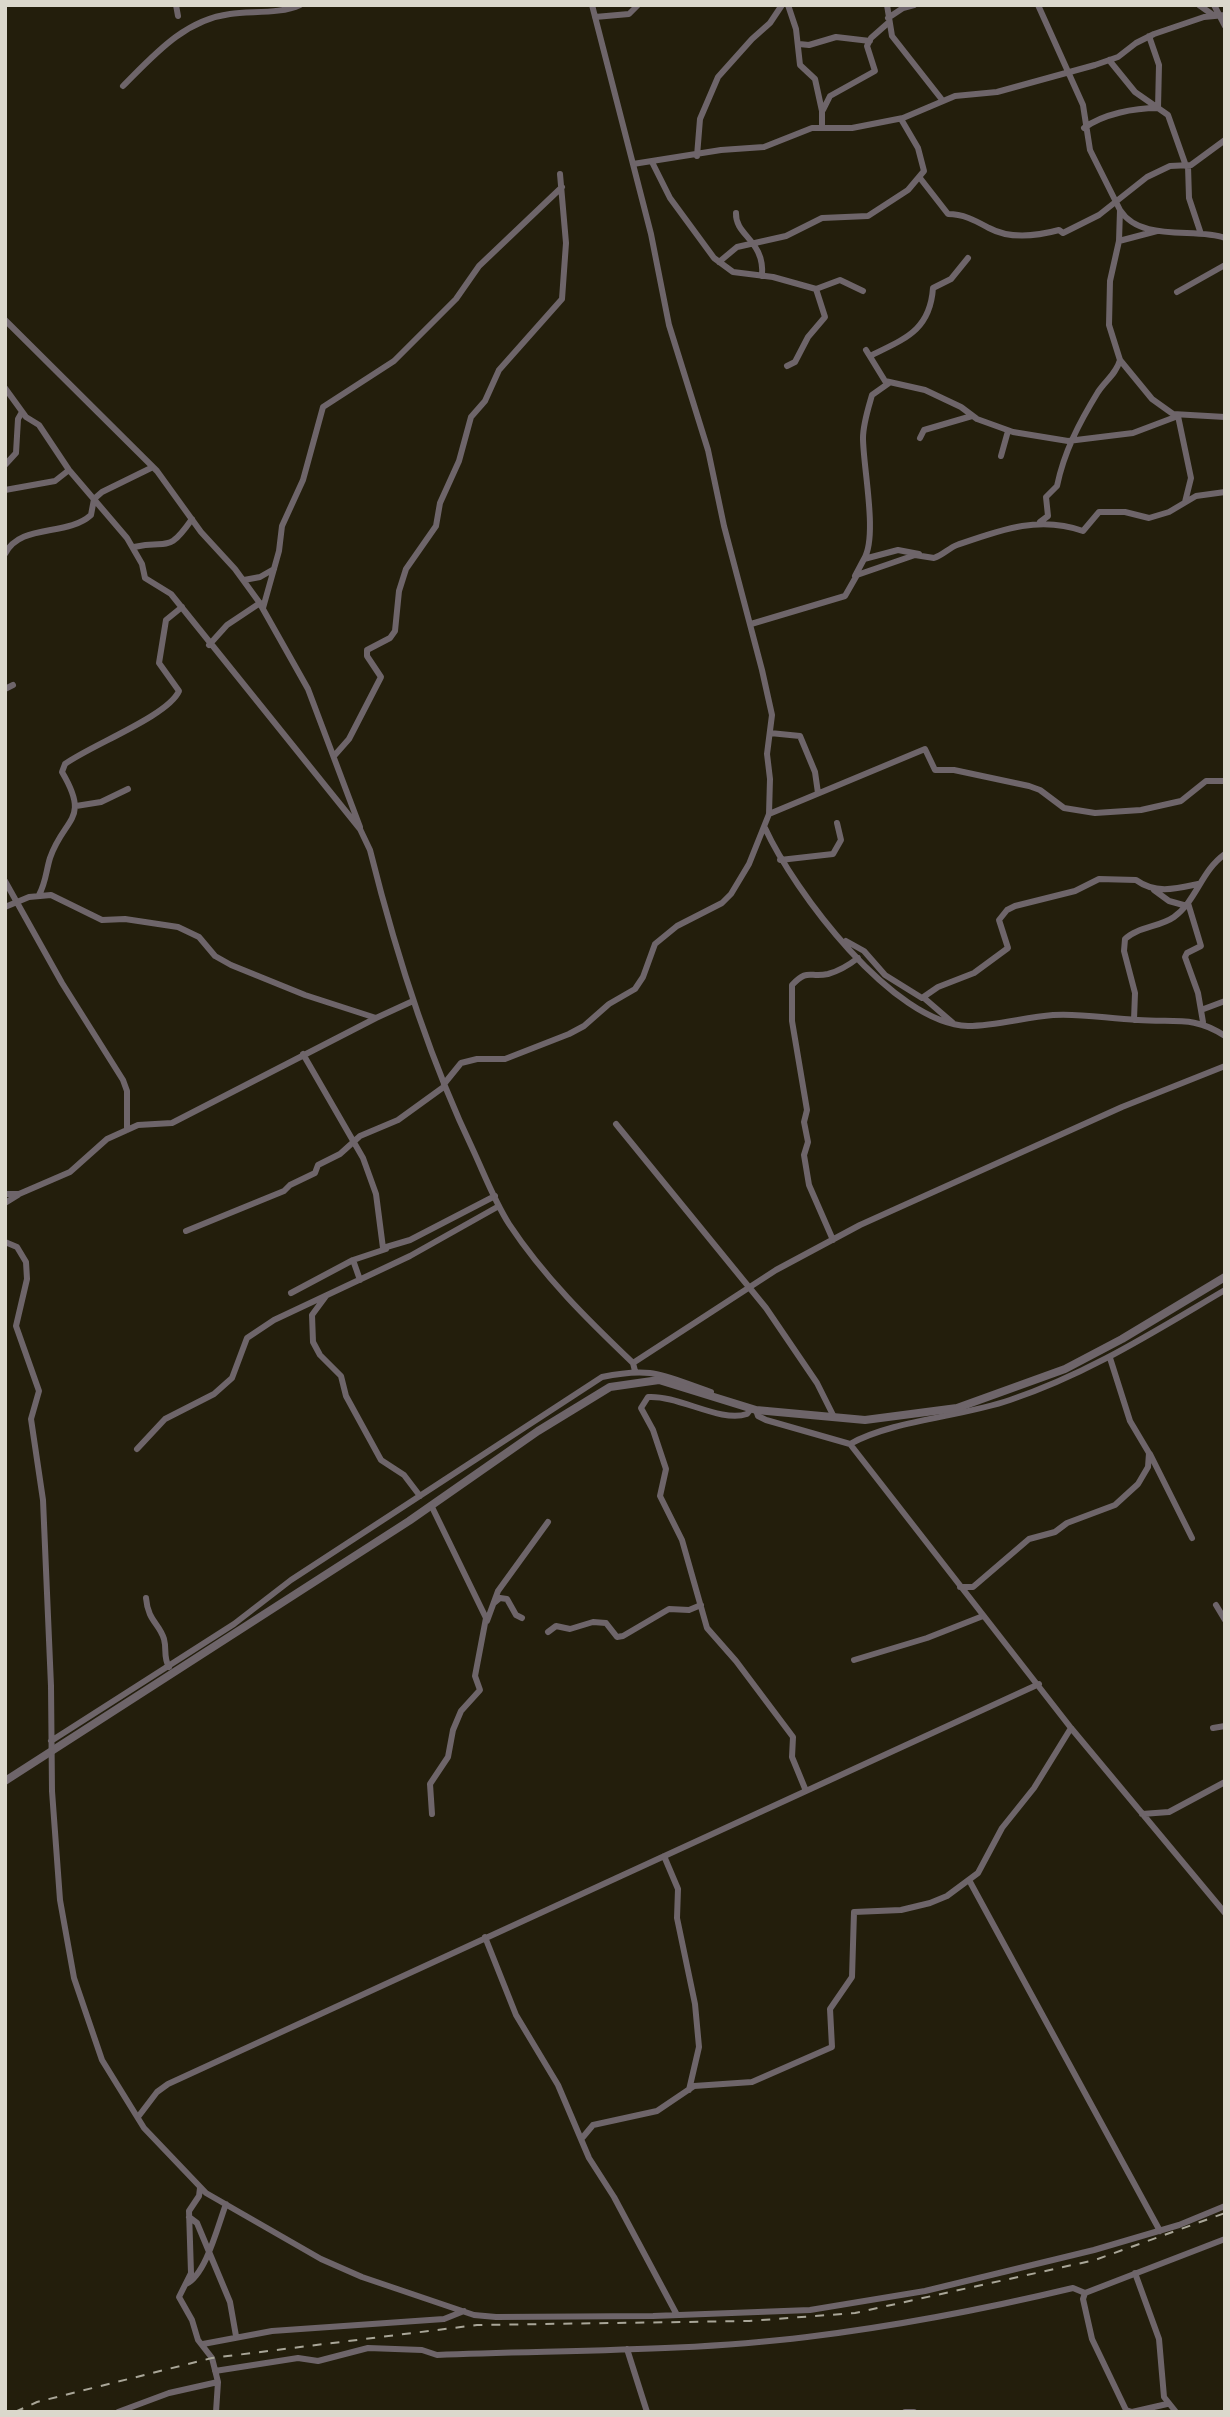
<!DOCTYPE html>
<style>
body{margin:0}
#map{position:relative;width:1230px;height:2417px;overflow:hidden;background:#231e0c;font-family:"Public Sans",sans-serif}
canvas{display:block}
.frame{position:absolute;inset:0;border:7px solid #dbd8cc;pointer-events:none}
</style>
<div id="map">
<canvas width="1230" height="2417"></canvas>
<div class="frame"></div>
</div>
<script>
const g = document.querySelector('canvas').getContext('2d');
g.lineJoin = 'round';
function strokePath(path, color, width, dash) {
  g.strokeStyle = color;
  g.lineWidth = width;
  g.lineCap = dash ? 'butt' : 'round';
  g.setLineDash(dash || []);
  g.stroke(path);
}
strokePath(new Path2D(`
 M 176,5 L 178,16
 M 788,5 L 796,29 L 800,65 L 815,79 L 822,111 L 822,128
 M 887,5 L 892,36 L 943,101
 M 1038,5 L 1083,105 L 1090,150 L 1120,210 L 1119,241 L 1110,281 L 1109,325 L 1120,360 L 1152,399 L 1173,414 L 1225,417
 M 1199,5 L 1213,15
 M 1214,5 L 1225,26
 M 595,17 L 629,14 L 638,5
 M 888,18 L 903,8 L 914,5
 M 799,44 L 809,45 L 836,37 L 870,41
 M 1109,60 L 1135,92 L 1168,115 L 1186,166
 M 123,86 C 154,55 184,20 230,14 C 251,11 281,14 300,5
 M 823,110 L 830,96 L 875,71 L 867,46 L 871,38 L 888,23
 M 1084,128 C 1103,114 1134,108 1158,108 L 1159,65 L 1149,36
 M 697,156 L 700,119 L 718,77 L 752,39 L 770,23 L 782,5
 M 652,162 L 670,198 L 714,258 L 733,272 L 773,277 L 816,289 L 840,280 L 863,291
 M 633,164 L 721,150 L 764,147 L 812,128 L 852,128 L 903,118 L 955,96 L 997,92 L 1095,65 L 1118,57 L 1136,43 L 1154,34 L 1204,17 L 1225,15
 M 1188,166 L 1189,198 L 1201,234
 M 920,178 L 948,214 C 964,214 976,221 989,228 C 1011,240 1037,236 1059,230 L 1063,233 L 1099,215 L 1147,177 L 1170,166 L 1191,165 L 1225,140
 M 1120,210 C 1141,243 1196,227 1225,238
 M 736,213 C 735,236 765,240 762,276
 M 1119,241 L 1157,231
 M 719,262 L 737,247 L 786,236 L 822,218 L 868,216 L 908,190 L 924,171 L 918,148 L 901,119
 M 1177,292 L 1225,265
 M 5,320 L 157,471 L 201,532 L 235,569 L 259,602 L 308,689 L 360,827
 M 866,350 L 885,381 L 925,390 L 961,407 L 977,419 L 1013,432 L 1068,441 L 1133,433 L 1178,416 L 1191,478 L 1185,502
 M 870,356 C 904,339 930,331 933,288 L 951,279 L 968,258
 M 787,366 L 795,362 L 808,337 L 825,317 L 816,289
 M 5,388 L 26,417 L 39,425 L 69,470 L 127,538 L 142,564 L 145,578 L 171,594 L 360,829 L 370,850 C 396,954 428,1056 474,1152 C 485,1176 495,1202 509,1224 C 544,1277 588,1320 633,1363 L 635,1371
 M 920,438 L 924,430 L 972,416
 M 1001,456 L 1008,431
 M 5,465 L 16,453 L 18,419 L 22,412
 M 5,490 L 55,481 L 69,470
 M 1040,522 L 1048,516 L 1046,497 L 1057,486 C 1064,452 1079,423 1098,392 C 1106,380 1116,374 1120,360
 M 134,547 C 169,539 167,555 192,519
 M 5,554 C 20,523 67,537 91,515 L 94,499 L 102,492 L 153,467
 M 864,559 C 878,536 863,467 863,438 C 863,424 868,409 872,395 L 889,383
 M 855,576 L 864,559 L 898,550 L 919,554
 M 244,580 L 260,577 L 274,569
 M 263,608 L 279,551 L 282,526 L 303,480 L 323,407 L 394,361 L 456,299 L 479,266 L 562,187
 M 751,624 L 845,596 L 857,575 L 915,555 L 934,558 C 943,555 949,548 957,545 C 1000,530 1039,515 1083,531 L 1099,512 L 1125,512 L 1149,518 L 1169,512 L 1196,496 L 1225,492
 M 209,645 L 227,625 L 260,603
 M 5,689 L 13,685
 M 770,733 L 800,736 L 815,772 L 818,793
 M 334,756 L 349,739 L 381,677 L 367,656 L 367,650 L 390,638 L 395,631 L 399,591 L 406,569 L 436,526 L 440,503 L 459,461 L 471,417 L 485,401 L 499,370 L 562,299 L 566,243 L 560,174
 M 76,806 L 101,802 L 128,789
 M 769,814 L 925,749 L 935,770 L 954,770 L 1029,786 L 1040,790 L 1064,808 L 1095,813 L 1141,810 L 1181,801 L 1206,781 L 1225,781
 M 765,828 C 794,891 893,1024 968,1026 C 997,1026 1025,1017 1053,1015 C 1082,1013 1109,1019 1138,1020 C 1173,1023 1194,1015 1225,1036
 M 780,860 L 833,854 L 841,840 L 837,823
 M 5,881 L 62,983 L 123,1080 L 127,1091 L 127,1130
 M 1154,890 L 1169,901 L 1187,906
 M 39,895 C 46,882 46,871 50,858 C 64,817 91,821 62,772 L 65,764 C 91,745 168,716 179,691 L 159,663 L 166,620 L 182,607
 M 1188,903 L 1201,946 L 1187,953 L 1185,957 L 1198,993 L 1203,1022
 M 5,907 L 29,897 L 51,895 L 102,920 L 125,919 L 178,927 L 199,937 L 215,956 L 231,965 L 305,995 L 376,1018 L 413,1001
 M 846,941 L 864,951 L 885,975 L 922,998 L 938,987 L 974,973 L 1008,948 L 999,920 L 1007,910 L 1015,906 L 1075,891 L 1099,879 L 1136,880 C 1155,894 1175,889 1198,884
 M 924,998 L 953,1023
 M 1201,1010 L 1225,1001
 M 1134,1020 L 1135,993 L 1124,951 L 1125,939 C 1137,927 1160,927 1174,917 C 1197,900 1201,871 1225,854
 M 303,1054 L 363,1158 L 376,1194 L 383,1248 L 410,1240 L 495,1196
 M 444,1084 L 461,1063 L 477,1059 L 505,1059 L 569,1034 L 584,1026 L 609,1004 L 635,989 L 643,977 L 655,944 L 677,926 L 722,903 L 731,894 L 749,864 L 769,814 L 770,779 L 767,754 L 772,715 L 762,670 L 724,526 L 708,450 L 669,325 L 651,234 L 592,5
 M 616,1124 L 766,1308 L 817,1383 L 833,1415
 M 5,1194 L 19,1194 L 70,1172 L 107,1139 L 138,1125 L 172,1123 L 376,1018
 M 5,1203 L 18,1195
 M 186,1231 L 284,1191 L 290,1185 L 315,1173 L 318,1165 L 340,1154 L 360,1136 L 398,1120 L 445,1086
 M 833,1240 L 809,1185 L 804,1155 L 808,1142 L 804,1122 L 807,1110 L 792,1021 L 792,985 C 808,968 809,978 828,974 C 839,971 849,965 858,958
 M 5,1242 L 17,1247 L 26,1262 L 27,1279 L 16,1326 L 39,1391 L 31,1419 L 43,1500 L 51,1686 L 52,1791 L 60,1900 L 74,1978 L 102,2060 L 144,2128 L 206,2193 L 321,2259 L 362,2277 L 474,2315 L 496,2317 L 653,2316 L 810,2310 L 925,2291 L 1094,2250 L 1179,2225 L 1225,2206
 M 353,1260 L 360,1280
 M 291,1293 L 353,1260 L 386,1249
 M 326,1296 L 312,1315 L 313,1342 L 320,1355 L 341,1376 L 346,1396 L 381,1460 L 404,1475 L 420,1496
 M 633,1363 L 776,1270 L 860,1225 L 1122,1107 L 1225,1066
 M 751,1409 L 747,1414 C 720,1423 679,1395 648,1397 L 641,1408 L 653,1430 L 666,1469 L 660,1496 L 682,1540 L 707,1628 L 736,1661 L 793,1737 L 792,1757 L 806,1791
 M 756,1410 L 758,1416 L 766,1420 L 850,1444 L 1071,1728 L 1225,1913
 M 850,1444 C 893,1420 961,1417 1010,1400 C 1088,1374 1155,1331 1225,1290
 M 137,1449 L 165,1419 L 214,1394 L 232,1378 L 247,1338 L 274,1320 L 410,1256 L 499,1206
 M 1150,1454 L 1192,1538
 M 431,1505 L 486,1618 L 475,1676 L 480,1690 L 461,1711 L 453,1730 L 448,1757 L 430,1784 L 432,1814
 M 960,1587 L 973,1587 L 1029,1539 L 1055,1532 L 1067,1523 L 1115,1505 L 1138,1484 L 1148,1467 L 1149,1453 L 1130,1421 L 1110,1358
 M 146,1598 C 148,1621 159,1623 164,1639 C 167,1650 163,1657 169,1667
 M 494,1603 L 500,1598 L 507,1599 L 516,1615 L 522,1618
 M 1216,1605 L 1225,1620
 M 487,1621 L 498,1591 L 548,1522
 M 548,1632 L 556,1626 L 570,1629 L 593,1622 L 606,1623 L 617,1637 L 623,1636 L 669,1609 L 689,1610 L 701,1605
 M 854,1660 L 927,1638 L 983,1616
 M 1213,1728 L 1225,1726
 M 51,1741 L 234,1624 L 291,1580 L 602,1377 C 654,1366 663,1376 711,1392
 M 1142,1814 L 1169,1812 L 1225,1782
 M 664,1856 L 678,1889 L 677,1918 L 695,2004 L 699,2047 L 689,2090
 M 969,1880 L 1160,2231
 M 485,1937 L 516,2015 L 558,2085 L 589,2158 L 614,2197 L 677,2315
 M 138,2117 L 157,2092 L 168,2084 L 1039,1684
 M 583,2137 L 593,2125 L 657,2111 L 694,2086 L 752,2082 L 832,2047 L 830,2009 L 852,1977 L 854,1912 L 901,1910 L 930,1903 L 947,1896 L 978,1873 L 1002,1828 L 1034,1788 L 1071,1728
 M 200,2188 L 199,2196 L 189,2211 L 191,2273 L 179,2297 L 192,2320 L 198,2340 L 212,2358 L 218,2382 L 216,2412
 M 189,2217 L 197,2223 L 230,2302 L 236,2336
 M 1135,2273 L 1159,2339 L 1164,2397 L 1176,2412
 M 186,2284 C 206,2275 218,2225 226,2204
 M 203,2344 L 272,2331 L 444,2319 L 464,2311
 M 627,2349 L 647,2412
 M 215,2371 L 298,2358 L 318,2361 L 368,2348 L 422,2350 L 437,2355 C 560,2350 685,2352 807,2337 C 897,2326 985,2309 1073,2288 L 1085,2293
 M 118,2412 L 169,2393 L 218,2382
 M 905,2412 L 914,2412
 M 1132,2412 L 1126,2410 L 1092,2339 L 1083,2299 L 1085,2293 L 1225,2239
 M 1132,2412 L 1167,2404`), '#6e656a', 6);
strokePath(new Path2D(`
 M 5,1781 L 409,1521 L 538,1431 L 610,1387 L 659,1380 L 756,1410 L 865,1420 L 957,1408 L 1065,1369 L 1122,1339 L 1225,1277`), '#6e656a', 8);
strokePath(new Path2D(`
 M 15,2412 L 37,2402 L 212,2358 L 477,2325 L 749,2321 L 855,2313 L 1095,2260 L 1225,2213`), '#a9a698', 2, [9, 9]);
</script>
